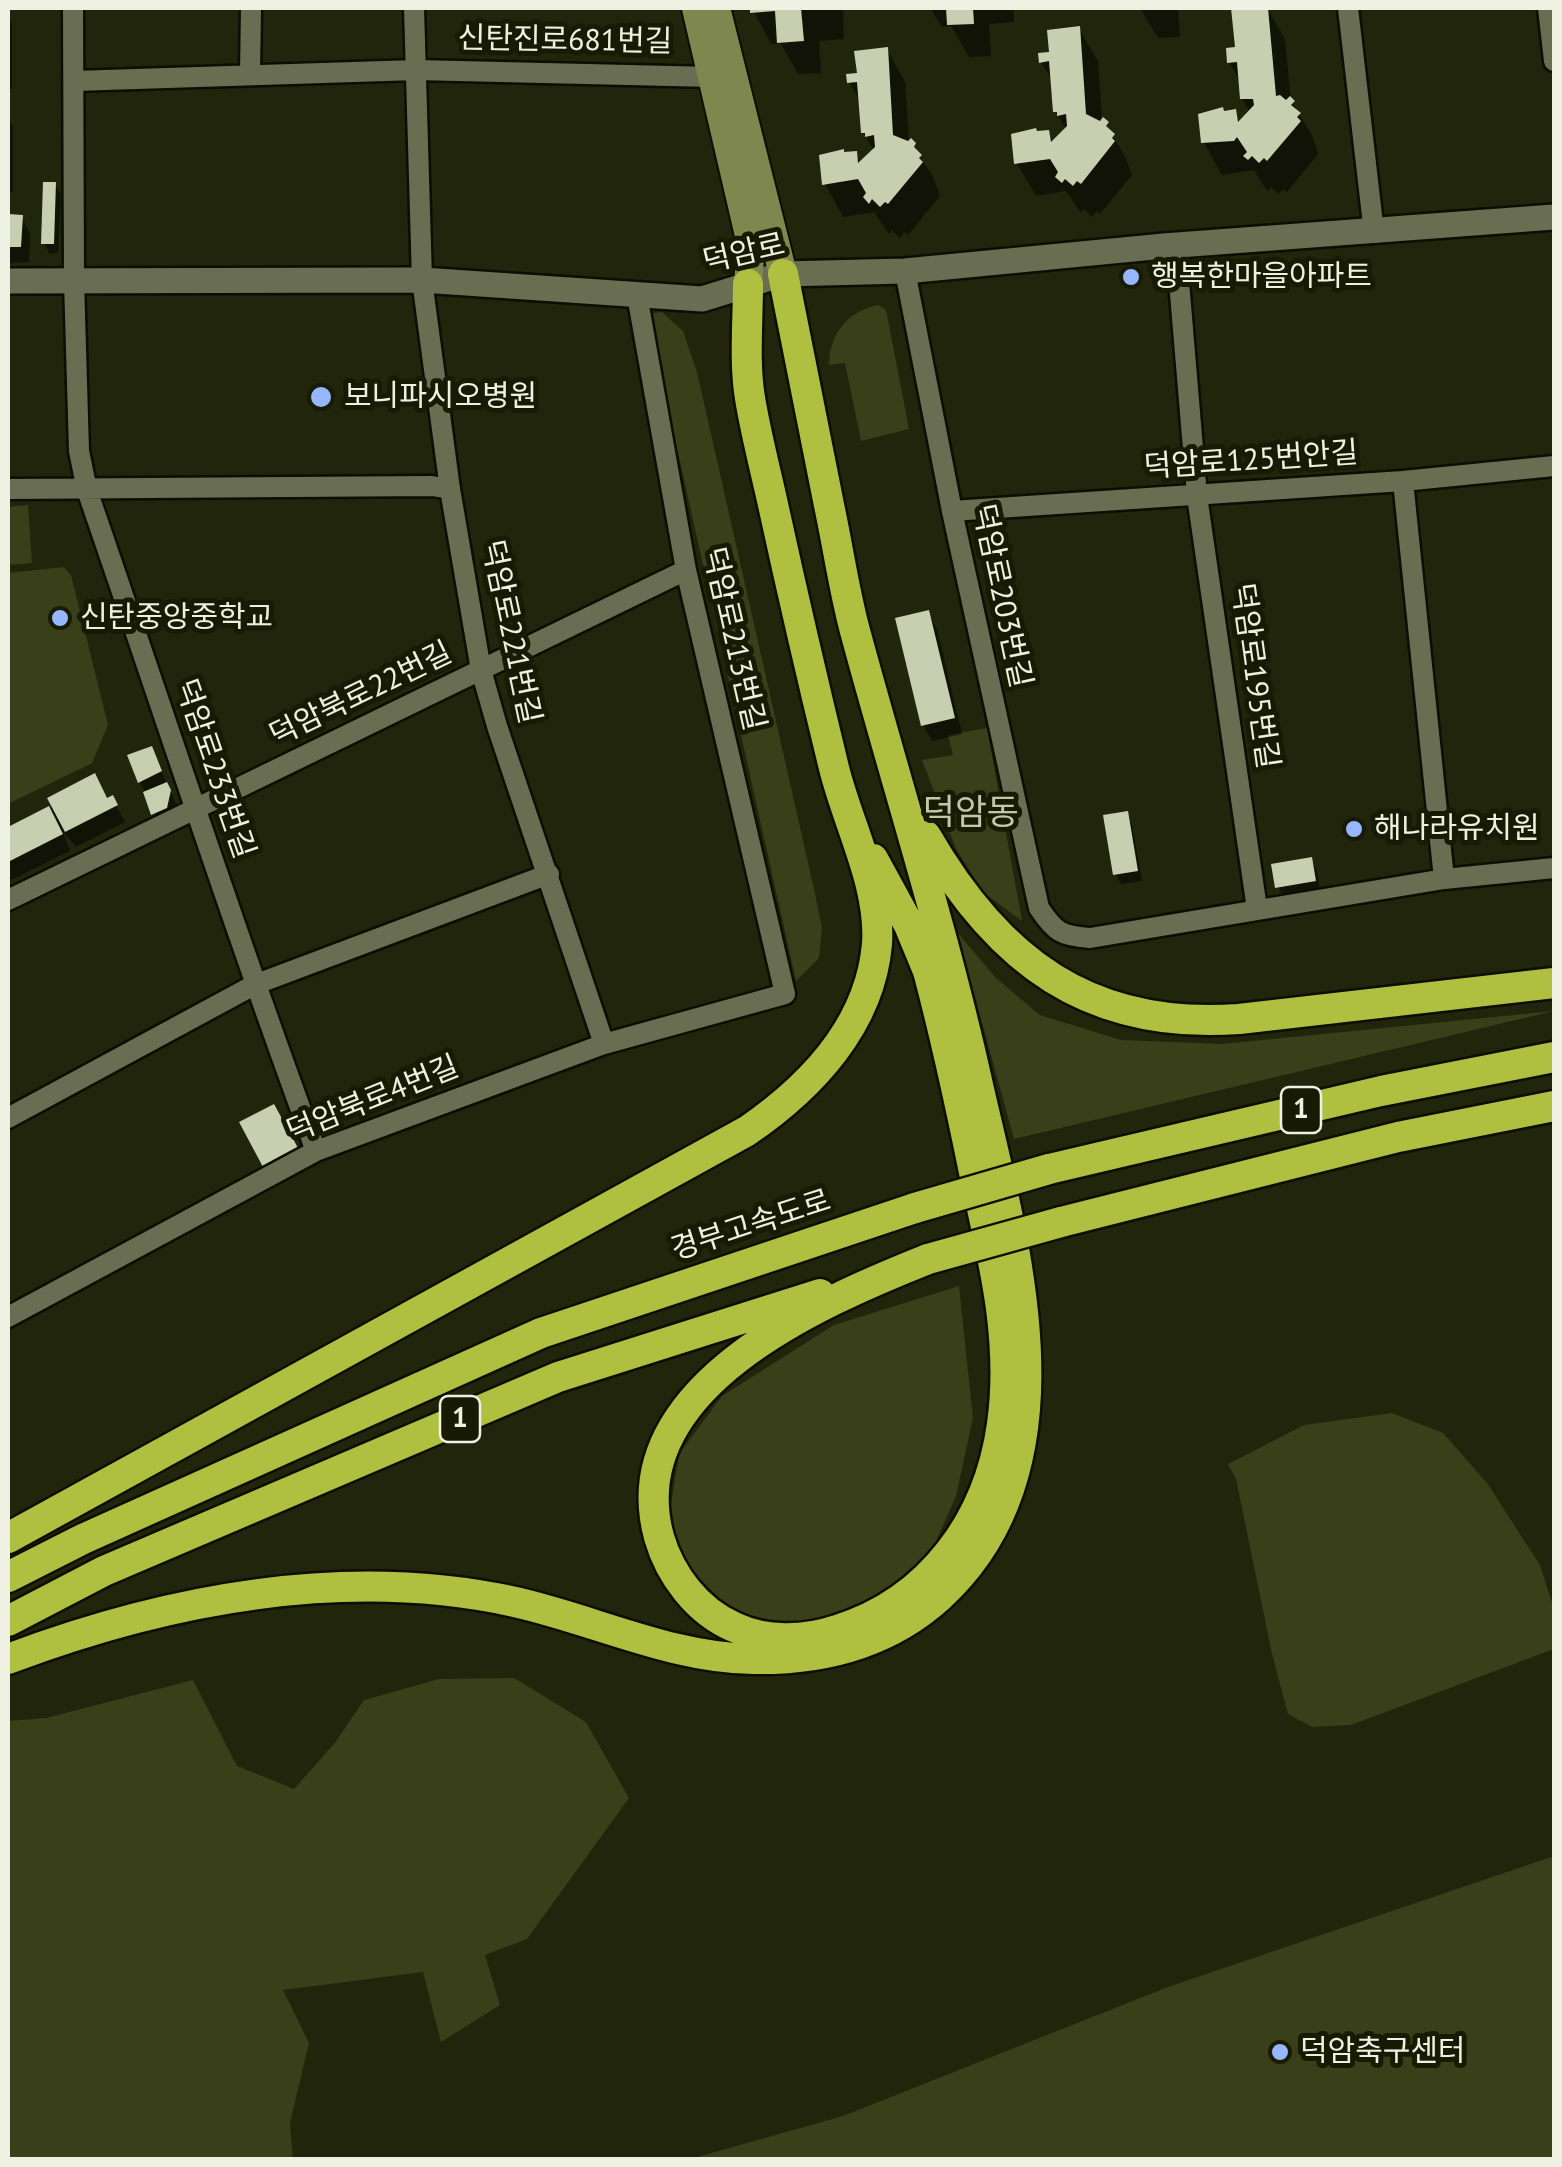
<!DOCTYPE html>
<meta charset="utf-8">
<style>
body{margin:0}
#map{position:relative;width:1562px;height:2167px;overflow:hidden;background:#21250c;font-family:"PT Sans",sans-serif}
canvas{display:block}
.frame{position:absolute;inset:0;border:10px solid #eef1e1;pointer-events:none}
</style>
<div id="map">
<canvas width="1562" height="2167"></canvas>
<div class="frame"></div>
</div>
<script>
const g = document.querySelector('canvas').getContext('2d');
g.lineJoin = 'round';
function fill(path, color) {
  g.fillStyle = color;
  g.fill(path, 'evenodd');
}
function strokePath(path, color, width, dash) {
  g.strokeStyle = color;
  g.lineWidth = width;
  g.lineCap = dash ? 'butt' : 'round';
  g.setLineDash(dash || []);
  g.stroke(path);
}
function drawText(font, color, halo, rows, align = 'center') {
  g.font = font + ' "PT Sans","Noto Sans KR",sans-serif';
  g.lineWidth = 10;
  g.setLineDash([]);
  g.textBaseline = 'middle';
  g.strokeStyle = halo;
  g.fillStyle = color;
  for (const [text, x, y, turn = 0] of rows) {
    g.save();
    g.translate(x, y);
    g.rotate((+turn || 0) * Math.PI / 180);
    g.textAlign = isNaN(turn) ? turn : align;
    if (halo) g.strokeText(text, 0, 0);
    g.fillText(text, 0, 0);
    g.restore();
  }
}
fill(new Path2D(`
 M 878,305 L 886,310 L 909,429 L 861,441 L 845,363 L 829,365 C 830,333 847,312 878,305 Z
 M 662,312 L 683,331 L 697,372 L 814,889 L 822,928 L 819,958 L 796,981 L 647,314 Z
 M 28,505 L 32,563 L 8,565 L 8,507 Z
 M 64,567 L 71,575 L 108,725 L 92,763 L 8,804 L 8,573 Z
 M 987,728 L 1022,921 L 984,893 L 956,849 L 922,760 L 953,755 L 948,735 Z
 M 957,932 L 996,978 L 1040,1015 L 1121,1040 L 1222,1044 L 1554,1011 L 1014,1139 Z
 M 959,1286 L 973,1418 L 956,1496 L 930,1555 L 870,1603 L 796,1626 L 737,1616 L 690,1569 L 668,1523 L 679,1454 L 722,1396 L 834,1325 Z
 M 1392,1413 L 1443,1433 L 1487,1483 L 1540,1565 L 1554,1609 L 1554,1649 L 1351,1725 L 1312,1727 L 1288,1714 L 1272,1654 L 1236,1479 L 1228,1464 L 1304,1425 Z
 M 514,1678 L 586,1722 L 629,1798 L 527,1939 L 485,1955 L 500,2005 L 441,2042 L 423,1972 L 283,1990 L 309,2043 L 290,2123 L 293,2159 L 8,2159 L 8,1721 L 46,1718 L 193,1680 L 237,1766 L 294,1789 L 334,1744 L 364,1700 L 439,1679 Z
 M 1554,1856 L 1554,2159 L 690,2159 L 843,2116 L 1168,1987 Z`), '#393f19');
fill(new Path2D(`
 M 752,8 L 843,8 L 844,39 L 819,41 L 821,73 L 798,74 L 781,44 L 771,44 Z
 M 930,8 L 1014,8 L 1014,22 L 989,24 L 991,56 L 969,57 L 951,26 L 942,27 Z
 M 1130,8 L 1178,8 L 1180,37 L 1158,38 L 1140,8 Z
 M 1267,8 L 1285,39 L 1291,101 L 1312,135 L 1318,154 L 1287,192 L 1283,189 L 1279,194 L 1271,187 L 1268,191 L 1265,188 L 1254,170 L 1222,175 L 1204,143 L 1224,113 L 1234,112 L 1240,122 L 1250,112 L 1242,99 L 1241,83 L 1229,62 L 1238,49 L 1234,9 Z
 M 8,15 L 12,23 L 12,89 L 8,89 Z
 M 1079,29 L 1098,61 L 1102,119 L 1125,156 L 1132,175 L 1100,214 L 1097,211 L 1092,217 L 1084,209 L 1081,213 L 1066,191 L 1036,196 L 1017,164 L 1014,136 L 1048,133 L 1053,143 L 1066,130 L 1056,112 L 1054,83 L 1041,62 Z
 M 887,49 L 905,82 L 909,140 L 933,177 L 940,196 L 908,235 L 904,232 L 900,238 L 892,230 L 889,234 L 874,212 L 843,217 L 825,184 L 855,153 L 861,164 L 874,151 L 863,132 L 861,103 L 849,82 Z
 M 8,118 L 13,127 L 13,192 L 8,192 Z
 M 55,185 L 61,195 L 58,253 L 50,254 L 44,244 Z
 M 8,217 L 21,217 L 30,233 L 29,262 L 8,263 Z
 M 928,613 L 937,629 L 962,734 L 932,741 L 923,725 Z
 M 156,759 L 178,808 L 163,829 L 140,782 Z
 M 112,798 L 125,822 L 76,847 L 63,831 L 70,851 L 9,881 L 15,892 L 8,896 L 8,829 L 54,806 Z
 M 1126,814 L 1132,824 L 1142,881 L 1121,884 L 1116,874 Z
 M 1311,860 L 1317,870 L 1320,891 L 1284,897 L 1278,887 Z`), '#0007');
fill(new Path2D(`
 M 750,8 L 801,8 L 804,41 L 777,43 L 775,11 L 750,13 Z
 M 946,8 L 973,8 L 974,24 L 947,25 Z
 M 1231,8 L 1268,8 L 1276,96 L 1280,95 L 1286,100 L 1290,96 L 1295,101 L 1291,105 L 1301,113 L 1297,117 L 1301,121 L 1267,161 L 1264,158 L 1259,163 L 1252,156 L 1248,160 L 1243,156 L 1247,152 L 1237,137 L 1234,141 L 1201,143 L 1198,114 L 1223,107 L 1224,111 L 1236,109 L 1238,122 L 1254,105 L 1253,99 L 1240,99 L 1237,62 L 1227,63 L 1226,48 L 1235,47 Z
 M 1080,26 L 1086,114 L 1100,121 L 1103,117 L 1109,122 L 1106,126 L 1115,134 L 1112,138 L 1115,141 L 1081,184 L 1077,181 L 1073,186 L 1065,179 L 1062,183 L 1055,177 L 1058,172 L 1050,159 L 1014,164 L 1011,134 L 1036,128 L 1037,131 L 1049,130 L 1051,142 L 1067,126 L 1066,114 L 1057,116 L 1057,112 L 1053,112 L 1049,61 L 1039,63 L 1038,53 L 1049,52 L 1047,30 Z
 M 888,47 L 893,135 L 908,141 L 911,138 L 916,143 L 914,147 L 922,155 L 919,158 L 923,162 L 888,204 L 885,202 L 880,207 L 872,199 L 869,204 L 863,197 L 866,193 L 858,179 L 822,185 L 819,155 L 844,149 L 844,152 L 857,151 L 858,163 L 875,147 L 874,135 L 865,137 L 865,133 L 861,133 L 857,82 L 847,83 L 846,74 L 857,73 L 854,51 Z
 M 43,182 L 56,182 L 54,244 L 41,244 Z
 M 8,214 L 23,215 L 21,247 L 8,247 Z
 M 929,610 L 955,718 L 921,726 L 895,618 Z
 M 152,746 L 162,771 L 138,783 L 127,755 Z
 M 95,773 L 107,798 L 113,795 L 118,805 L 65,832 L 47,798 Z
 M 167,782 L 171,790 L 167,808 L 151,815 L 143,792 Z
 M 49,806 L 63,834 L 8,862 L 8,827 Z
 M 1128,811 L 1138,871 L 1113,875 L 1103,815 Z
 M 1312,857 L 1316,881 L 1275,888 L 1271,864 Z
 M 274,1104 L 298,1148 L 263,1167 L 239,1122 Z`), '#c8cfb0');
const minor = new Path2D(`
 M 73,8 L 74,281 L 79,451 L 87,490 C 163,710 235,932 316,1151
 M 414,8 L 422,280 L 450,489 L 481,670 L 497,726 L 604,1044
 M 1348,8 L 1374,233
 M 1548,8 L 1554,61
 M 250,73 L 251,8
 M 74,81 L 416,70 L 713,77
 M 1176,246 L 1197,496 L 1257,909
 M 905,271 L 952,511 L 1039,908 C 1055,932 1061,936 1090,938 L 1444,879 L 1554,868
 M 1403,481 L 1444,879
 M 8,489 L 432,486 L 450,489
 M 952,511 L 1403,481 L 1554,466
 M 8,900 L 686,570
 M 8,1118 L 254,985 L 549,874
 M 8,1317 L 316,1151 L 604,1044 L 785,994 L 686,570 L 637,295`);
const tertiary = new Path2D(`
 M 8,281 L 422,280 L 702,299 L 783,274 L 905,271 L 1164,246 L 1554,217`);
const secondary = new Path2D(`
 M 696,8 L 751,244 L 748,284
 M 716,8 L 783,274`);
const motorway = new Path2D(`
 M 926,836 C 998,961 1089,1030 1239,1019 L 1554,983
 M 873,859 L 909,925 L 928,971 C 946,1039 961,1108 975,1177 C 993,1258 1014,1340 1002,1424 C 989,1519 931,1601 837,1630 C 804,1641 766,1642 734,1627 C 697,1611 670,1575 659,1537 C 618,1388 820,1302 928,1259
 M 1049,1169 L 1381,1091 L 1554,1057
 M 1061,1222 L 1398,1137 L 1554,1106
 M 8,1538 L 747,1131 C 811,1087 870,1025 877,944 C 881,885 848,825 834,768 C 813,682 793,596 774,509 C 766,472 756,435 750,398 C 744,362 748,321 748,284
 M 8,1577 L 83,1539 L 541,1333 L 915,1208
 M 8,1621 L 104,1571 L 558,1377 L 820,1294
 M 8,1659 C 167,1599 346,1565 515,1602 C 595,1620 671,1658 754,1659 C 823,1660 887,1644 939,1597 C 1082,1467 1015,1248 978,1085 C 944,932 896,783 855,631 C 844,590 838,547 829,505 C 814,428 799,351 783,274`);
strokePath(minor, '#0b0e00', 25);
strokePath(tertiary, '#0b0e00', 30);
strokePath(secondary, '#0b0e00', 32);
strokePath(motorway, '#0b0e00', 35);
strokePath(minor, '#696e52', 20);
strokePath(tertiary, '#696e52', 25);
strokePath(secondary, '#7e874d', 28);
strokePath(motorway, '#afc041', 30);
const motorwayBridge = new Path2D(`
 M 915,1208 L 1049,1169
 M 928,1259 L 1061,1222`);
strokePath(motorwayBridge, '#0b0e00', 35, []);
strokePath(motorwayBridge, '#afc041', 30);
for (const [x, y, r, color] of [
 [1131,277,10,"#97b6fd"],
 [321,397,12,"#97b6fd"],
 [60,618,10,"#97b6fd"],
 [1354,829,10,"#97b6fd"],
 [1280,2052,10,"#97b6fd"]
]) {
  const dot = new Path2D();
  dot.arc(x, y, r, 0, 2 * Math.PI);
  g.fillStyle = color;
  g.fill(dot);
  strokePath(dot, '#181b04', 4);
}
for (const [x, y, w] of [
 [1301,1110,40],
 [460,1419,40]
]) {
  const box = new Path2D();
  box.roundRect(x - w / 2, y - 23, w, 46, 8);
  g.fillStyle = '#181b04';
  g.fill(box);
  strokePath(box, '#eef1e1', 2.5);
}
drawText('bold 28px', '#eef1e1', null, [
 ["1",1301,1110],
 ["1",460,1419]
]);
drawText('30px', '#eef1e1', '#181b04', [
 ["신탄진로681번길",565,41,1],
 ["덕암로",744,254,-13],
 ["덕암로125번안길",1251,461,-4],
 ["덕암로203번길",1001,596,78],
 ["덕암로221번길",510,632,78],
 ["덕암로213번길",733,639,77],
 ["덕암로195번길",1254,676,82],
 ["덕암북로22번길",361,695,-26],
 ["덕암로233번길",214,769,71],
 ["덕암북로4번길",373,1100,-22],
 ["경부고속도로",751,1226,-18]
]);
drawText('30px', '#eef1e1', '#181b04', [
 ["행복한마을아파트",1151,277],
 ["보니파시오병원",344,397],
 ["신탄중앙중학교",80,618],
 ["해나라유치원",1374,829],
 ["덕암축구센터",1300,2052]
], 'left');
drawText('35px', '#c1c7a9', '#181b04', [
 ["덕암동",971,814]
]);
</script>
